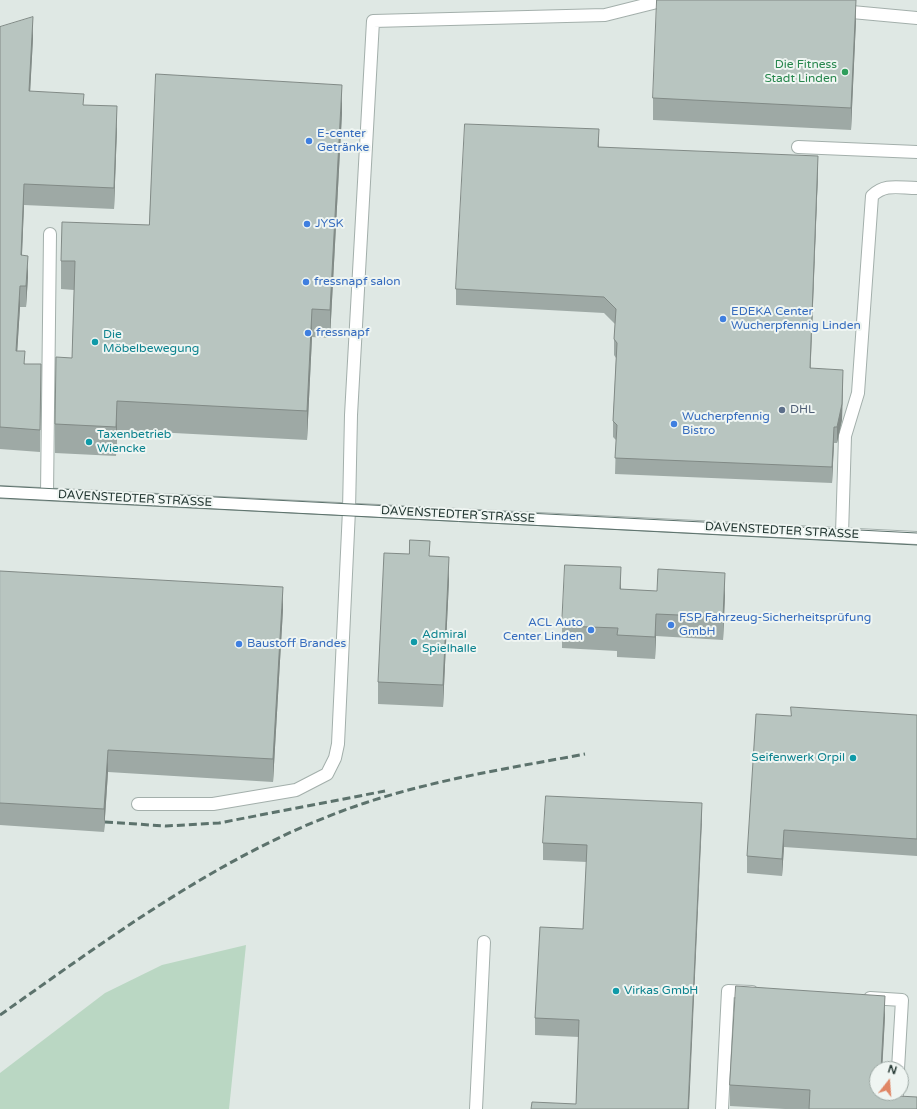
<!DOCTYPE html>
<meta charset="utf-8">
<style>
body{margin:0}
#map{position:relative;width:917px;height:1109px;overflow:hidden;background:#dfe8e4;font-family:"Varela Round",sans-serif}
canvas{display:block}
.north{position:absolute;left:869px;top:1061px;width:40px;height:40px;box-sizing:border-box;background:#eff5f2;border:1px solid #9da9a5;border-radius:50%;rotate:17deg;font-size:11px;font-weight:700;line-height:16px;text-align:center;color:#223631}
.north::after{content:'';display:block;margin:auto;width:14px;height:18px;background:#e08665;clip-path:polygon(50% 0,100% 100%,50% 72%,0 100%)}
</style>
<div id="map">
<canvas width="917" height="1109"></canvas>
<div class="north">N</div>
</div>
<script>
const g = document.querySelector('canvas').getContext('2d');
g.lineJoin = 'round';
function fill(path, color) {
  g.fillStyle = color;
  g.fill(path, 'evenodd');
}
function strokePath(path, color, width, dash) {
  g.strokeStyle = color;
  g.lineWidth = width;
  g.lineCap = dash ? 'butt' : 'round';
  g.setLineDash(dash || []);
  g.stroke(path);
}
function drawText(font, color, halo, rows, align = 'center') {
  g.font = font + ' "Varela Round",sans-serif';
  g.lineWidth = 4;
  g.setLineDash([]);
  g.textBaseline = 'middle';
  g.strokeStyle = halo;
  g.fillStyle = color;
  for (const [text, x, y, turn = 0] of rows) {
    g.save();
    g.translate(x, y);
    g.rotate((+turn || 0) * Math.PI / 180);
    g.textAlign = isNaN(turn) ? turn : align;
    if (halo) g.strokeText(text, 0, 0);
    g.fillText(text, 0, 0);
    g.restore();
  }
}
fill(new Path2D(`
 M 246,945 L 229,1109 L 0,1109 L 0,1073 L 105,993 L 162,965 Z`), '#bad7c3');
const minor = new Path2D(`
 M 841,11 L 917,18
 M 798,147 L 917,152
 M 0,492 L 917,538
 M 47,494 L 50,234
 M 842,534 L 845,436 L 858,393 L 872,196 C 885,183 899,188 917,188
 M 138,804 L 213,804 L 296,790 L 327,774 L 335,758 L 338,744 L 349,510 L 351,415 L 373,21 L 605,15 L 665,0
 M 870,998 L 902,1000 L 898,1069
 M 476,1109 L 484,942
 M 722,1109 L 728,991 L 752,992
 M 896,1109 L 897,1093`);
strokePath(minor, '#a3afab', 14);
strokePath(minor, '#fff', 12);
strokePath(new Path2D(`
 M 0,486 L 917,533
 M 0,498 L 917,545`), '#5c726c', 1);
strokePath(new Path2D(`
 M 105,822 L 166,826 L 219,823 L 385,791
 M 0,1015 C 115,934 231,847 365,803 C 437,779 511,768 585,754`), '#5c726c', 3, [8, 4]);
fill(new Path2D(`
 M 856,20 L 851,130 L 653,120 L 653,98 Z
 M 0,27 L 33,38 L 30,91 L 84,105 L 117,128 L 114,209 L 24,205 L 22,255 L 28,277 L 26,307 L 20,307 L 17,351 L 25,364 L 41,364 L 40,452 L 0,449 Z
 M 342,113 L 330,338 L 312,337 L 307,440 L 117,430 L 116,456 L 55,453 L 55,424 L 72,358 L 74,290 L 61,289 L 61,261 L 149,225 Z
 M 599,147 L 818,172 L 810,368 L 843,386 L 842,420 L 837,443 L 834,443 L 832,483 L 615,474 L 616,440 L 613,437 L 613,421 L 616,358 L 614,355 L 614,339 L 615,324 L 604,313 L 456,305 L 456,289 Z
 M 430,556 L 449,580 L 443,707 L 378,704 L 378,682 Z
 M 0,571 L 283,609 L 273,782 L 108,772 L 104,832 L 0,825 Z
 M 621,589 L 725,595 L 723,640 L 656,636 L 655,659 L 617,657 L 617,651 L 562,648 L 562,626 Z
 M 917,715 L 917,856 L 784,847 L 782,876 L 747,873 L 747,856 L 791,716 Z
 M 702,820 L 576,1104 L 579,1037 L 535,1035 L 535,1018 L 583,929 L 587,862 L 543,860 L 543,843 Z
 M 885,1016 L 881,1095 L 917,1109 L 785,1109 L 730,1106 L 730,1085 Z`), '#9ea9a5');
fill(new Path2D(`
 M 856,0 L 856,20 L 851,130 L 851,108 Z
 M 33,17 L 33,38 L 29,113 L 29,91 Z
 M 342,85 L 342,113 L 330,338 L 330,310 Z
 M 117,106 L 117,128 L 114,209 L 114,188 Z
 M 599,129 L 599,145 L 598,163 L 598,147 Z
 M 818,156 L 818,172 L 810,384 L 810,368 Z
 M 24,184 L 24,205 L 21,277 L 21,255 Z
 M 28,256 L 28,277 L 26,307 L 26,286 Z
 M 20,286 L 20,307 L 16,372 L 16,351 Z
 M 312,309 L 312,337 L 307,440 L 307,411 Z
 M 843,370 L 842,420 L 837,443 L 837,427 Z
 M 117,401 L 117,430 L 116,456 L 116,427 Z
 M 834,427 L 834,443 L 832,483 L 832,467 Z
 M 449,557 L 449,580 L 443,707 L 443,685 Z
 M 621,567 L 621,589 L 620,589 Z
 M 725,573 L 725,595 L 723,640 L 723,617 Z
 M 283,587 L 283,609 L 273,782 L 273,759 Z
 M 656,614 L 656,636 L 655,659 L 655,637 Z
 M 108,750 L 108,772 L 104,832 L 104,809 Z
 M 702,803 L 702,820 L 689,1109 L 688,1109 Z
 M 784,830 L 784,847 L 782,876 L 782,859 Z
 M 885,996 L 885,1016 L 882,1069 L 881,1069 Z`), '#818a86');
const building = new Path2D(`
 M 657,0 L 856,0 L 851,108 L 653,98 Z
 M 33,17 L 29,91 L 84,94 L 83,105 L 117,106 L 114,188 L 24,184 L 21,255 L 28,256 L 26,286 L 20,286 L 16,351 L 25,351 L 24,364 L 41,364 L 40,430 L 0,427 L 0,27 Z
 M 156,74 L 342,85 L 330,310 L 312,309 L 307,411 L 117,401 L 116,427 L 55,424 L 56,357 L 72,358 L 75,261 L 61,261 L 62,222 L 149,225 Z
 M 465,124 L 599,129 L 598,147 L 818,156 L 810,368 L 843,370 L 842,404 L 837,427 L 834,427 L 832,467 L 615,458 L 617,425 L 613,421 L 617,343 L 614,339 L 616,309 L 604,297 L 456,289 Z
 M 410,540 L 430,541 L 429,556 L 449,557 L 443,685 L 378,682 L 384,553 L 409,554 Z
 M 565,565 L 621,567 L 620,589 L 657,591 L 658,569 L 725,573 L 723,617 L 656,614 L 655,637 L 617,635 L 618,628 L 562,626 Z
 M 0,571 L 283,587 L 273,759 L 108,750 L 104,809 L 0,803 Z
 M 791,707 L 917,715 L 917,839 L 784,830 L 782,859 L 747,856 L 756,714 L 791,716 Z
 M 546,796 L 702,803 L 688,1109 L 531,1109 L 532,1102 L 576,1104 L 579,1020 L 535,1018 L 540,927 L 583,929 L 587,845 L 543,843 Z
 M 736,986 L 885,996 L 881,1069 L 877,1069 L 877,1093 L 880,1093 L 879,1095 L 917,1097 L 917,1109 L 809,1109 L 810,1090 L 730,1085 Z`);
fill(building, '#b8c5c0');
strokePath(building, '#818a86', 1);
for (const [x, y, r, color] of [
 [845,72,4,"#2e9e5b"],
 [309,141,4,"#3f7fe0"],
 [307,224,4,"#3f7fe0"],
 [306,282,4,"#3f7fe0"],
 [723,319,4,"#3f7fe0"],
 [308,333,4,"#3f7fe0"],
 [95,342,4,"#0f9aa8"],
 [782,410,4,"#5c6f8a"],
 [674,424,4,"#3f7fe0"],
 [89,442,4,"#0f9aa8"],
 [671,625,4,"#3f7fe0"],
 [591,630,4,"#3f7fe0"],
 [414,642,4,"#0f9aa8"],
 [239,644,4,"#3f7fe0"],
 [853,758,4,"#0f9aa8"],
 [616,991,4,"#0f9aa8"]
]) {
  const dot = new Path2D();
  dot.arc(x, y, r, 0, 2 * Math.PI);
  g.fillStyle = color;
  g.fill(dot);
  strokePath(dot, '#eff5f2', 1.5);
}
drawText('12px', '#27864d', '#eff5f2', [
 ["Die Fitness",837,65],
 ["Stadt Linden",837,79]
], 'right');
drawText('12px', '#366cbe', '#eff5f2', [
 ["E-center",317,134],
 ["Getränke",317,148],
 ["JYSK",315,224],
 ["fressnapf salon",314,282],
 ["EDEKA Center",731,312],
 ["Wucherpfennig Linden",731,326],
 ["fressnapf",316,333],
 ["Wucherpfennig",682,417],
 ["Bistro",682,431],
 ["FSP Fahrzeug-Sicherheitsprüfung",679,618],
 ["GmbH",679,632],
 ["ACL Auto",583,623,"right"],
 ["Center Linden",583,637,"right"],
 ["Baustoff Brandes",247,644]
], 'left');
drawText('12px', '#0d838f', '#eff5f2', [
 ["Die",103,335],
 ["Möbelbewegung",103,349],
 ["Taxenbetrieb",97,435],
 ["Wiencke",97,449],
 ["Admiral",422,635],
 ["Spielhalle",422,649],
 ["Seifenwerk Orpil",845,758,"right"],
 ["Virkas GmbH",624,991]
], 'left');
drawText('12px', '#4e5e75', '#eff5f2', [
 ["DHL",790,410]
], 'left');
drawText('12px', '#223631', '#eff5f2', [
 ["DAVENSTEDTER STRASSE",135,499,3],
 ["DAVENSTEDTER STRASSE",458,515,3],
 ["DAVENSTEDTER STRASSE",782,531,3]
]);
</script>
